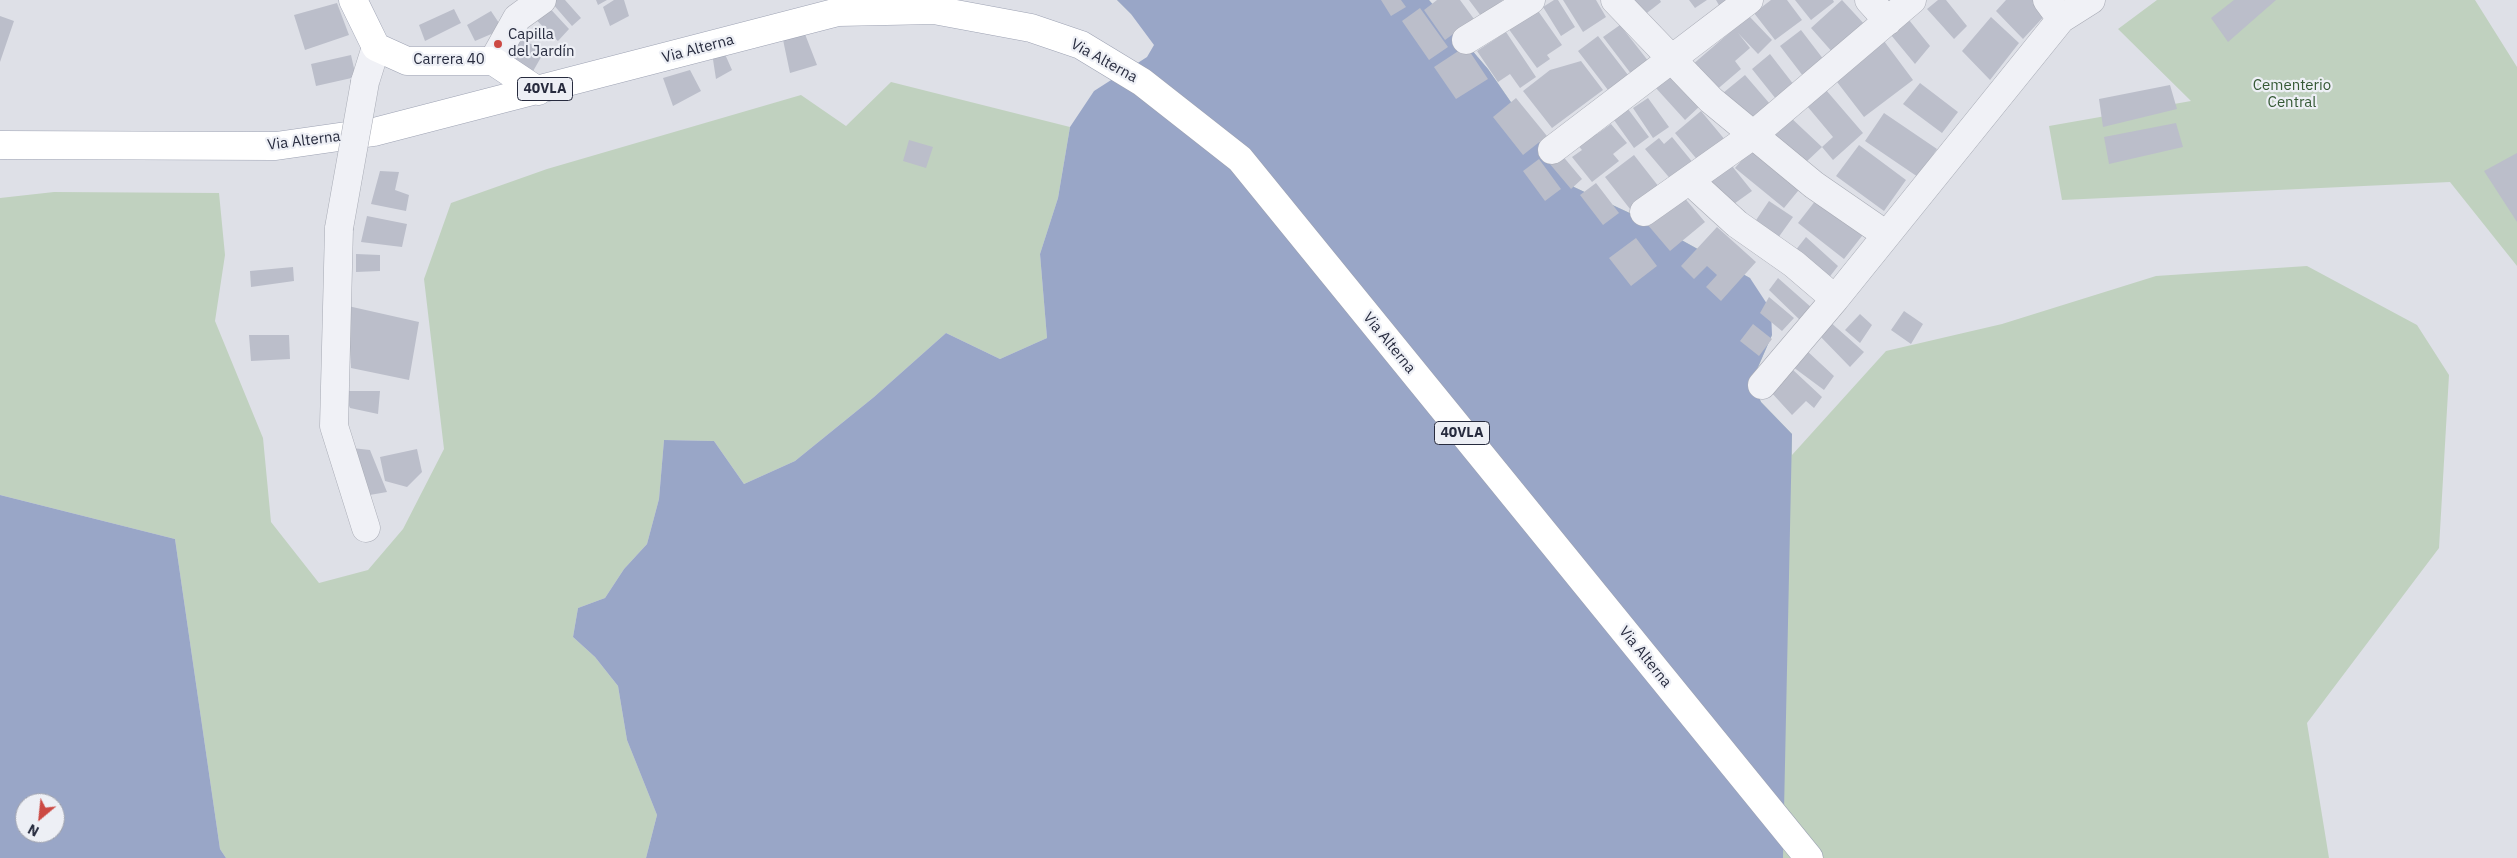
<!DOCTYPE html>
<meta charset="utf-8">
<style>
body{margin:0}
#map{position:relative;width:2517px;height:858px;overflow:hidden;background:#dee0e7;font-family:"IBM Plex Sans",sans-serif}
canvas{display:block}
.north{position:absolute;left:15px;top:793px;width:50px;height:50px;box-sizing:border-box;background:#edeff5;border:1px solid #9ea1ac;border-radius:50%;rotate:208deg;font-size:14px;font-weight:700;line-height:20px;text-align:center;color:#272b3e}
.north::after{content:'';display:block;margin:auto;width:18px;height:22px;background:#cc4943;clip-path:polygon(50% 0,100% 100%,50% 72%,0 100%)}
</style>
<div id="map">
<canvas width="2517" height="858"></canvas>
<div class="north">N</div>
</div>
<script>
const g = document.querySelector('canvas').getContext('2d');
g.lineJoin = 'round';
function fill(path, color) {
  g.fillStyle = color;
  g.fill(path, 'evenodd');
}
function strokePath(path, color, width, dash) {
  g.strokeStyle = color;
  g.lineWidth = width;
  g.lineCap = dash ? 'butt' : 'round';
  g.setLineDash(dash || []);
  g.stroke(path);
}
function drawText(font, color, halo, rows, align = 'center') {
  g.font = font + ' "IBM Plex Sans",sans-serif';
  g.lineWidth = 4.5;
  g.setLineDash([]);
  g.textBaseline = 'middle';
  g.strokeStyle = halo;
  g.fillStyle = color;
  for (const [text, x, y, turn = 0] of rows) {
    g.save();
    g.translate(x, y);
    g.rotate((+turn || 0) * Math.PI / 180);
    g.textAlign = isNaN(turn) ? turn : align;
    if (halo) g.strokeText(text, 0, 0);
    g.fillText(text, 0, 0);
    g.restore();
  }
}
fill(new Path2D(`
 M 1117,0 L 1429,0 L 1488,69 L 1531,131 L 1574,187 L 1649,222 L 1750,278 L 1772,335 L 1752,381 L 1761,402 L 1792,434 L 1792,455 L 1886,351 L 2002,324 L 2156,276 L 2307,266 L 2417,325 L 2449,375 L 2439,548 L 2307,723 L 2329,858 L 1084,858 L 1412,288 Z
 M 2157,0 L 2475,0 L 2517,67 L 2517,266 L 2450,182 L 2062,200 L 2049,126 L 2191,101 L 2118,29 Z
 M 891,82 L 1070,127 L 1058,198 L 1040,254 L 1047,338 L 1000,359 L 946,333 L 874,397 L 795,461 L 744,484 L 714,441 L 664,440 L 659,499 L 647,544 L 624,569 L 605,598 L 578,608 L 573,637 L 595,657 L 618,686 L 627,740 L 657,815 L 646,858 L 226,858 L 220,849 L 175,539 L 0,495 L 0,198 L 54,192 L 219,193 L 225,255 L 215,321 L 263,438 L 271,522 L 319,583 L 368,570 L 403,529 L 444,449 L 424,279 L 451,203 L 547,169 L 801,95 L 846,126 Z`), '#c0d1bf');
fill(new Path2D(`
 M 1117,0 L 1429,0 L 1488,69 L 1531,131 L 1574,187 L 1649,222 L 1750,278 L 1771,310 L 1772,335 L 1752,381 L 1761,402 L 1792,434 L 1783,858 L 646,858 L 657,815 L 627,740 L 618,686 L 595,657 L 573,637 L 578,608 L 605,598 L 624,569 L 647,544 L 659,499 L 664,440 L 714,441 L 744,484 L 795,461 L 874,397 L 946,333 L 1000,359 L 1047,338 L 1040,254 L 1058,198 L 1070,127 L 1094,91 L 1147,57 L 1154,45 L 1131,14 Z
 M 0,495 L 175,539 L 220,849 L 226,858 L 0,858 ZM 25,803 L 55,803 L 55,833 L 25,833 Z`), '#99a6c7');
fill(new Path2D(`
 M 556,0 L 565,0 L 581,18 L 572,26 L 552,3 Z
 M 596,0 L 607,0 L 598,5 Z
 M 614,0 L 624,0 L 629,16 L 610,26 L 603,7 Z
 M 1381,0 L 1401,0 L 1406,7 L 1391,16 Z
 M 1437,0 L 1460,0 L 1474,19 L 1445,40 L 1424,10 Z
 M 1469,0 L 1503,0 L 1481,16 Z
 M 1554,0 L 1558,0 L 1575,27 L 1561,36 L 1543,7 Z
 M 1563,0 L 1596,0 L 1606,17 L 1583,32 Z
 M 1631,0 L 1660,0 L 1661,2 L 1643,16 Z
 M 1689,0 L 1707,0 L 1695,8 Z
 M 1716,0 L 1731,0 L 1720,7 Z
 M 1771,0 L 1787,0 L 1802,20 L 1775,40 L 1754,13 Z
 M 1795,0 L 1833,0 L 1834,2 L 1811,20 Z
 M 1842,0 L 1866,26 L 1834,54 L 1811,28 Z
 M 1938,0 L 1946,0 L 1967,26 L 1954,39 L 1927,9 Z
 M 2006,0 L 2037,0 L 2048,12 L 2023,39 L 1996,11 Z
 M 2234,0 L 2276,0 L 2228,42 L 2211,18 Z
 M 544,2 L 569,29 L 558,41 L 531,15 Z
 M 337,3 L 349,35 L 305,50 L 294,15 Z
 M 1420,8 L 1448,47 L 1429,60 L 1402,21 Z
 M 1536,8 L 1562,45 L 1547,55 L 1550,59 L 1537,68 L 1508,28 Z
 M 454,9 L 461,23 L 425,41 L 419,25 Z
 M 491,11 L 503,29 L 475,41 L 467,25 Z
 M 1905,15 L 1930,46 L 1915,64 L 1886,29 Z
 M 0,16 L 14,21 L 0,62 Z
 M 1749,16 L 1772,40 L 1758,54 L 1738,33 L 1750,48 L 1735,61 L 1741,69 L 1714,92 L 1692,65 Z
 M 1991,17 L 2019,43 L 1990,80 L 1962,51 Z
 M 1620,25 L 1649,62 L 1632,75 L 1603,37 Z
 M 803,29 L 817,65 L 790,73 L 782,35 Z
 M 1801,30 L 1824,60 L 1803,76 L 1780,46 Z
 M 1506,32 L 1536,77 L 1520,88 L 1510,74 L 1498,82 L 1477,51 Z
 M 1598,36 L 1628,75 L 1608,90 L 1578,51 Z
 M 521,38 L 544,52 L 532,73 L 506,61 Z
 M 1884,41 L 1913,80 L 1864,117 L 1834,78 Z
 M 1466,46 L 1488,79 L 1456,99 L 1434,67 Z
 M 724,52 L 732,70 L 716,79 L 712,53 Z
 M 1770,54 L 1794,85 L 1776,99 L 1752,69 Z
 M 351,55 L 356,77 L 316,86 L 311,64 Z
 M 1581,61 L 1603,90 L 1552,128 L 1523,91 L 1550,70 Z
 M 690,70 L 701,91 L 673,106 L 663,78 Z
 M 1670,74 L 1700,106 L 1685,120 L 1655,87 Z
 M 1745,75 L 1770,104 L 1747,123 L 1723,93 Z
 M 1920,83 L 1958,112 L 1942,133 L 1903,104 Z
 M 2170,85 L 2177,109 L 2103,127 L 2099,99 Z
 M 1826,90 L 1863,133 L 1833,160 L 1822,147 L 1833,137 L 1807,106 Z
 M 1516,98 L 1547,136 L 1523,155 L 1493,117 Z
 M 1648,98 L 1669,127 L 1653,138 L 1633,108 Z
 M 1628,109 L 1649,137 L 1634,148 L 1614,120 Z
 M 1701,111 L 1726,141 L 1700,163 L 1675,133 Z
 M 1884,113 L 1937,149 L 1918,177 L 1865,141 Z
 M 1789,116 L 1822,147 L 1804,164 L 1773,133 Z
 M 2176,123 L 2183,147 L 2109,164 L 2104,137 Z
 M 1611,124 L 1627,143 L 1613,154 L 1619,161 L 1592,182 L 1572,157 L 1582,150 L 1575,142 L 1592,128 L 1597,134 Z
 M 1672,137 L 1694,164 L 1673,182 L 1645,149 L 1659,138 L 1664,144 Z
 M 909,140 L 933,147 L 926,168 L 903,161 Z
 M 1758,141 L 1807,180 L 1784,208 L 1735,168 Z
 M 1859,145 L 1906,180 L 1884,211 L 1836,176 Z
 M 2517,153 L 2517,222 L 2484,171 Z
 M 1561,154 L 1582,179 L 1571,189 L 1549,163 Z
 M 1634,155 L 1659,187 L 1630,209 L 1605,177 Z
 M 1539,159 L 1561,189 L 1545,201 L 1523,171 Z
 M 1728,161 L 1752,191 L 1724,211 L 1698,183 Z
 M 380,171 L 399,172 L 395,190 L 409,195 L 406,211 L 371,204 Z
 M 1596,183 L 1619,213 L 1603,225 L 1580,195 Z
 M 1823,191 L 1869,227 L 1844,259 L 1798,223 Z
 M 1682,195 L 1705,222 L 1670,251 L 1647,224 Z
 M 1769,201 L 1793,217 L 1773,245 L 1750,229 Z
 M 367,216 L 407,224 L 402,247 L 361,242 Z
 M 1717,227 L 1756,262 L 1721,301 L 1706,287 L 1717,275 L 1707,266 L 1694,279 L 1681,266 Z
 M 1806,237 L 1838,266 L 1824,284 L 1791,256 Z
 M 1636,238 L 1657,266 L 1631,286 L 1609,258 Z
 M 356,254 L 380,255 L 380,271 L 356,272 Z
 M 293,267 L 294,281 L 251,287 L 250,271 Z
 M 1778,278 L 1812,308 L 1801,321 L 1769,290 Z
 M 1769,297 L 1794,318 L 1782,331 L 1760,313 Z
 M 348,306 L 419,322 L 409,380 L 351,368 Z
 M 1904,311 L 1923,324 L 1911,344 L 1891,330 Z
 M 1860,314 L 1872,325 L 1860,343 L 1845,330 Z
 M 1829,321 L 1864,352 L 1850,367 L 1817,333 Z
 M 1753,324 L 1772,339 L 1759,356 L 1740,341 Z
 M 249,335 L 289,335 L 290,359 L 251,361 Z
 M 1806,350 L 1834,376 L 1824,390 L 1793,367 Z
 M 1792,369 L 1822,397 L 1814,408 L 1806,401 L 1792,415 L 1770,391 Z
 M 342,391 L 380,391 L 378,414 L 350,408 Z
 M 343,447 L 370,450 L 387,492 L 358,497 Z
 M 417,449 L 422,472 L 407,487 L 385,481 L 380,457 Z`), '#bbbeca');
const minor = new Path2D(`
 M 1615,0 L 1711,100 L 1814,185 L 1885,234
 M 1869,0 L 1888,21
 M 2047,0 L 2061,19
 M 1466,40 L 1531,0
 M 493,61 L 517,18 L 542,0
 M 365,82 L 376,47
 M 1552,150 L 1749,0
 M 1690,181 L 1737,224 L 1794,264 L 1835,299
 M 1644,212 L 1753,135 L 1912,0
 M 339,228 L 334,426 L 366,528
 M 1762,385 L 1835,299 L 2061,19 L 2091,0`);
const major = new Path2D(`
 M 353,0 L 376,47 L 407,61 L 493,61 L 538,91
 M 0,145 L 276,146 L 374,132 L 838,12 L 934,10 L 1031,28 L 1081,45 L 1142,82 L 1240,159 L 1809,858`);
strokePath(minor, '#a7aab4', 29);
strokePath(major, '#9da2b3', 29);
strokePath(minor, '#f0f1f6', 28);
strokePath(major, '#fff', 28);
const minorBridge = new Path2D(`
 M 339,228 L 365,82`);
strokePath(minorBridge, '#a7aab4', 29, []);
strokePath(minorBridge, '#f0f1f6', 28);
for (const [x, y, r, color] of [
 [498,44,5,"#cc4943"]
]) {
  const dot = new Path2D();
  dot.arc(x, y, r, 0, 2 * Math.PI);
  g.fillStyle = color;
  g.fill(dot);
  strokePath(dot, '#edeff5', 2);
}
for (const [x, y, w] of [
 [545,89,55],
 [1462,433,55]
]) {
  const box = new Path2D();
  box.roundRect(x - w / 2, y - 11.5, w, 23, 4);
  g.fillStyle = '#edeff5';
  g.fill(box);
  strokePath(box, '#272b3e', 1);
}
drawText('bold 14px', '#272b3e', null, [
 ["40VLA",545,89],
 ["40VLA",1462,433]
]);
drawText('15px', '#272b3e', '#edeff5', [
 ["Capilla",508,35],
 ["del Jardín",508,52]
], 'left');
drawText('15px', '#272b3e', '#edeff5', [
 ["Via Alterna",698,49,-15],
 ["Carrera 40",449,60],
 ["Via Alterna",1104,61,29],
 ["Via Alterna",304,141,-7],
 ["Via Alterna",1389,343,51],
 ["Via Alterna",1645,657,51]
]);
drawText('15px', '#355935', '#edeff5', [
 ["Cementerio",2292,86],
 ["Central",2292,103]
]);
</script>
